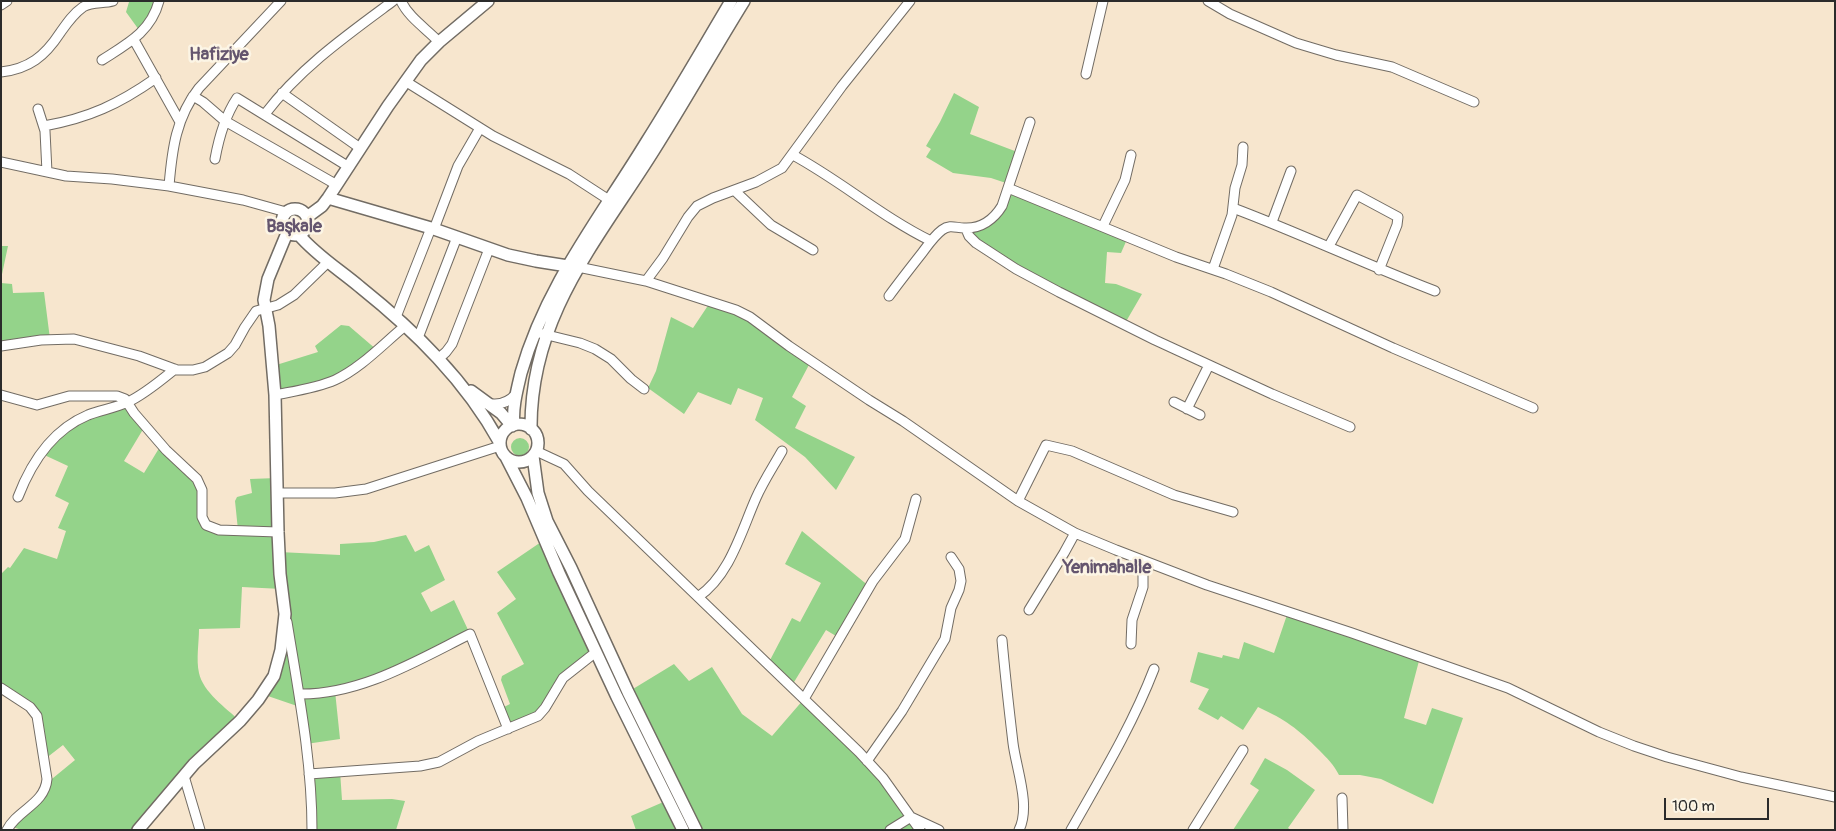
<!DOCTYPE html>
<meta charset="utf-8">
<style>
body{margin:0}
#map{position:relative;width:1836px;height:831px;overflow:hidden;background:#f7e6ce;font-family:Pangolin,sans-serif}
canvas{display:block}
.frame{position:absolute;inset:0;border:2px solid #2b2b2b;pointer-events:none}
.scale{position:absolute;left:1664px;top:798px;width:105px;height:22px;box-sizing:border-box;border:2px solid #2b2b2b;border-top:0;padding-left:6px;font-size:15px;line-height:18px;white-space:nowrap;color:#2b2b2b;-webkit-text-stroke:4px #fcf5e5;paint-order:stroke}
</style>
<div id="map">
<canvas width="1836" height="831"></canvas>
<div class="frame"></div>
<div class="scale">100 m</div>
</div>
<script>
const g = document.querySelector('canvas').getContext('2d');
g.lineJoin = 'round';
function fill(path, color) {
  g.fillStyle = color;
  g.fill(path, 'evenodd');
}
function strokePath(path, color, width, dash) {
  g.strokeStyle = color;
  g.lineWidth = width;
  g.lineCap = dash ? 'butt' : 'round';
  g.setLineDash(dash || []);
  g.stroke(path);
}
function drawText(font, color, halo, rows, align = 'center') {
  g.font = font + ' Pangolin,sans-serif';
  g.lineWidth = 5;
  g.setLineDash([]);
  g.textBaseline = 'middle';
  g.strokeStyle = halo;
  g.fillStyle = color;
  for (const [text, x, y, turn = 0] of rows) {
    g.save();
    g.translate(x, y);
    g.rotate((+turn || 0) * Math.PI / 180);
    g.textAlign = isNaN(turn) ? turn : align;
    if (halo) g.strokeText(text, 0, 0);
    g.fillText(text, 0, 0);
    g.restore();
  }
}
fill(new Path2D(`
 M 131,1 L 155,1 L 151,15 L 139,30 L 126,12 L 129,2 Z
 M 954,93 L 979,107 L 970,134 L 1020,153 L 1009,184 L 991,178 L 953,173 L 926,157 L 931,149 L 926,146 L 940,122 Z
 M 1008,188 L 1128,237 L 1121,253 L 1107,252 L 1105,283 L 1116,284 L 1142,294 L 1124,325 L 1059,292 L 969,236 L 972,228 L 991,219 Z
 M 1,246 L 8,246 L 1,279 Z
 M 1,283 L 12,284 L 13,293 L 44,292 L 50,339 L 1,346 Z
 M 711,301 L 736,310 L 811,361 L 792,397 L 806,406 L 795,428 L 855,457 L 836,490 L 805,457 L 755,420 L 763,398 L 738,388 L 731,405 L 698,392 L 684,414 L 648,388 L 656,371 L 671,317 L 693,328 Z
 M 341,325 L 349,326 L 377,350 L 344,375 L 275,395 L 273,366 L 318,352 L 315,346 Z
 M 127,402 L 145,426 L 124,461 L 144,473 L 161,445 L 197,479 L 203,521 L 238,530 L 235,501 L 237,497 L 252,493 L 250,479 L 277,478 L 279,552 L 340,555 L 340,544 L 374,542 L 406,535 L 415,552 L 429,545 L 445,580 L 421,593 L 431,612 L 454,600 L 470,634 L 434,653 L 335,691 L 340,739 L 306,744 L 300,707 L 262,694 L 274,676 L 282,589 L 242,587 L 240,628 L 199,629 C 199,643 196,659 199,673 C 203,692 226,708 240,721 L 140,830 L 22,830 L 9,826 L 47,783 L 75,760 L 63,745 L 45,759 L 37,716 L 1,688 L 1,574 L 8,567 L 10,568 L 24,548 L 57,559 L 66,531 L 58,528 L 69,503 L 55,496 L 68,466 L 40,453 L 63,430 Z
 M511 447a9 9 0 1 1 18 0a9 9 0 1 1-18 0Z
 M 802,531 L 870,587 L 841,639 L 826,630 L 791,687 L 768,664 L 792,618 L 800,622 L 821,583 L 785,564 Z
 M 544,540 L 596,652 L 577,665 L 545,708 L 508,729 L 500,709 L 510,704 L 501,680 L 502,676 L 524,664 L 497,613 L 516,599 L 497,572 Z
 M 1288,612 L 1420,657 L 1404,718 L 1426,725 L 1432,708 L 1463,718 L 1433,804 L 1381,779 L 1360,775 L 1339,775 C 1334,765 1327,758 1319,750 C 1297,728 1286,720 1258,707 L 1243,730 L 1221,716 L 1218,720 L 1198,709 L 1209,689 L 1190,682 L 1198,652 L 1222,658 L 1223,655 L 1239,659 L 1244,642 L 1274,653 Z
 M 674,664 L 689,681 L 712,667 L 742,714 L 772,736 L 804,699 L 859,752 L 920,830 L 696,830 L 628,692 Z
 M 1265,758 L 1287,770 L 1315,790 L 1288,828 L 1291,830 L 1233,830 L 1259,790 L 1250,784 Z
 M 340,771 L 342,800 L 392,799 L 405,801 L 396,830 L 312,830 L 309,774 Z
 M 668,800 L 683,830 L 636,830 L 631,816 Z`), '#94d38a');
const street = new Path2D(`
 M 401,1 C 409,18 427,29 439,42
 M 1208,1 L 1230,14 L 1296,43 L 1336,55 L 1392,67 L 1474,102
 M 1,5 L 7,1
 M 134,40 L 180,122
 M 102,60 C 127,44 151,32 159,1
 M 1,72 C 29,69 45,56 60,33 C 67,23 73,14 83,7 C 92,1 103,4 113,1
 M 1086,74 L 1103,1
 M 405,81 L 493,136 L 569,174 L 609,200
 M 282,93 L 360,148
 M 193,96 L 203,102 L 225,121 L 337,185
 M 38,109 L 45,131 L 47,172
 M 265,114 C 300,68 347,35 393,1
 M 44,126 C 89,118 119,104 156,78
 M 793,155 C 841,181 882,217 931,241
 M 215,159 C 219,137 225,116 237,98 L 349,167
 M 1,162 L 66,176 L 112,179 L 169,186 L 243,200 L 286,212
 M 169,186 C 172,150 176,117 199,88 L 281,1
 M 1008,188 L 1176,257 L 1226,274 L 1271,292 L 1393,348 L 1533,408
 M 735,191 L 771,225 L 813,250
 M 1233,208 C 1302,234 1367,265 1435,291
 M 1272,222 L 1291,171
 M 1103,226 L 1125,180 L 1131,155
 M 434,229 L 458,166 L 480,128
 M 966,229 L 969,236 L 976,243 L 1016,269 L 1059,292 L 1155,340 L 1272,394 L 1350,427
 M 1329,246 L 1357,195 L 1398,217 L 1397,225 L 1379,270
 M 578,267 L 646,281 L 736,310 L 750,317 L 789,346 L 869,400 L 903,421 L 1018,501 L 1075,533 L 1116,550 L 1207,585 L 1352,633 L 1508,688 L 1599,732 L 1634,746 L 1667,757 L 1741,777 L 1835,797
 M 1213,269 L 1232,215 L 1235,188 L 1242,165 L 1243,147
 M 646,281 L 663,258 L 688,217 L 697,206 L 713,198 L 756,182 L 782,168 L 842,86 L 910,1
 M 889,296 C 900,281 911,267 922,253 C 928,245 934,236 942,230 C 950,224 956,228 964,228 C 981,229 994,219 1002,206 L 1030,122
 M 396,317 L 431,228
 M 535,332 L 580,343 L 595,349 L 611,359 L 631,379 L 644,389
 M 418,338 L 457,237
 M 1,346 L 41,340 L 74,339 L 139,356 L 177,370 L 193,370 L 205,367 L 228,353 L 235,345 L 245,327 L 256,311 L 278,305 L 294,295 L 328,262
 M 438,359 L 446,352 L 452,344 L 489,249
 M 1,395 L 37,405 L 69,396 L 117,396 L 125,399 L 134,413 L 166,450 L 197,479 L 202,490 L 202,517 L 206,525 L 219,530 L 278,532
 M 275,395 C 295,391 317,388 335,380 C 361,368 383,344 405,326
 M 1174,402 L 1200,415
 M 487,403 C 499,406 508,403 516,394
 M 1187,409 L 1209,365
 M 536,451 L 564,464 L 588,491 L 859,752 L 883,778 L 920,830
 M 278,493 L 335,493 L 366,489 L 500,446
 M 18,497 C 31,463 52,430 88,415 C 101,410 115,408 128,402 C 145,394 160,381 175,369
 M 1018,501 L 1046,445 L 1072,451 L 1174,495 L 1233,512
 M 698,597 C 730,575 741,532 756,498 C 763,482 773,467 782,451
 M 1029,610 L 1064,553 L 1075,533
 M 287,622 C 298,690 312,760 312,830
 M 1002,640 C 1005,674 1009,709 1013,743 C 1016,768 1031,806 1019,830
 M 1131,644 L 1132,620 L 1143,587 L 1143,562
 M 1,688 L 30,707 L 37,716 L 47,779 C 45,804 17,810 7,830
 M 299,694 C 360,695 416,661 470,634 L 508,729
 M 804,699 L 873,581 L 905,539 L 916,499
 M 867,761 L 902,711 L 945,639 L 951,608 L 959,590 L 961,581 L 959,569 L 951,557
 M 309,774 L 420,766 L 439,762 L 478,741 L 538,716 L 545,708 L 563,678 L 596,652
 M 184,776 L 200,830
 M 1342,798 L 1343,830
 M 890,830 L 911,817 L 939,830
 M 1071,830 C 1101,777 1132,726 1154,669
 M 1193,830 L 1243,750`);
const secondary = new Path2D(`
 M 328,198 L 431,228 L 508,255 L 536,261 L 574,267
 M282 222a13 13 0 1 1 26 0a13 13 0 1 1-26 0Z
 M 307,217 L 322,206 L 328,198 L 388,106 L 421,60 L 439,42 L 488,1
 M 299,235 C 317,256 340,270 360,287 C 415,331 466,381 500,443
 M 471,391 L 501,413 L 512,426
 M500 443a19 19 0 1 1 38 0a19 19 0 1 1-38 0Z
 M 514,425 C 512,408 517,390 521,373 C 546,285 600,218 647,141 C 676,95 703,48 731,1
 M 531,429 C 530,316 597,241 654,150 C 685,101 713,51 744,1
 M 533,456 L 538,493 L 547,521 L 571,568 L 628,692 L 696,830
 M 506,457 L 527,498 L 559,573 L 617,697 L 683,830
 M 138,830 L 194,764 L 240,721 L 258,700 L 274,676 L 281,650 L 285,614 L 280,574 L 278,532 L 275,395 L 269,326 L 264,300 L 268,279 L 287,233`);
strokePath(street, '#726c64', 11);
strokePath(secondary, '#726c64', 14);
strokePath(street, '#fff', 9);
strokePath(secondary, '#fff', 11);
drawText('bold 18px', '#64556e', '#fcf5e5', [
 ["Hafiziye",219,55],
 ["Başkale",294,227],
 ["Yenimahalle",1107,568]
]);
</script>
